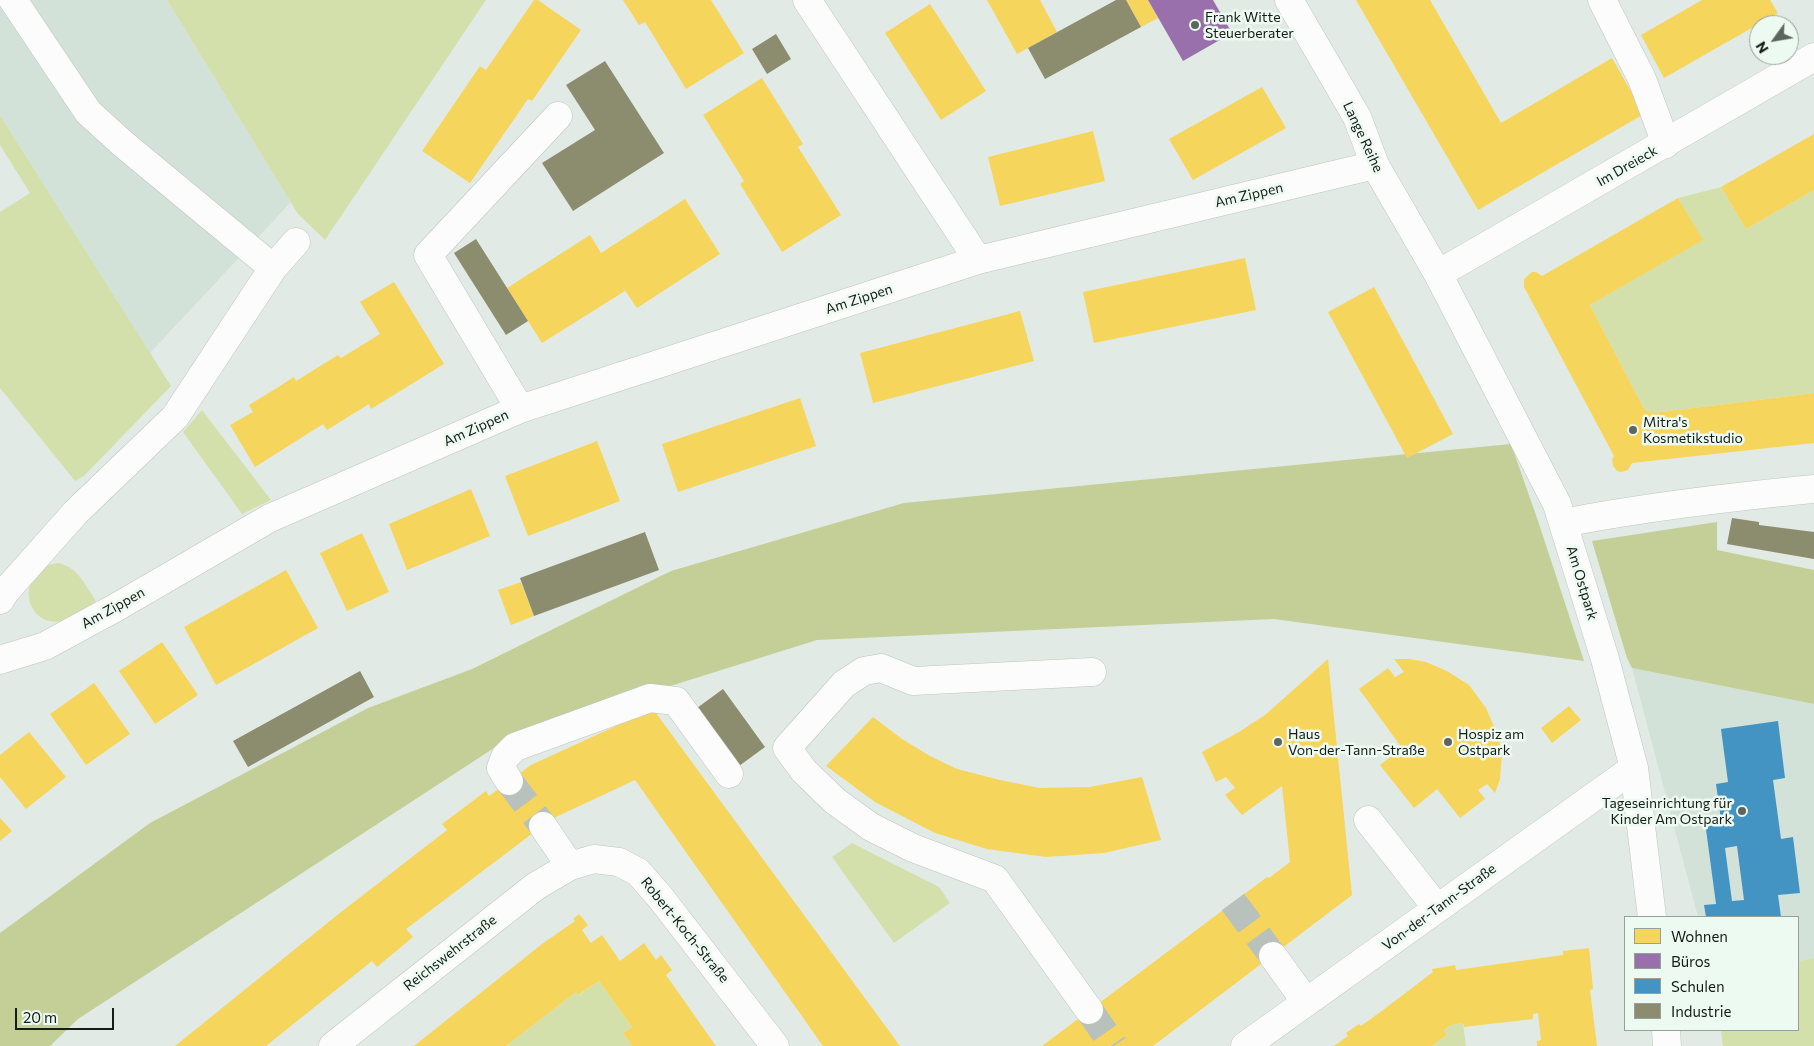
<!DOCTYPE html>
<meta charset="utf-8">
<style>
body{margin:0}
#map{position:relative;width:1814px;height:1046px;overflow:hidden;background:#e2eae5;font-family:Commissioner,sans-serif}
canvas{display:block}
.legend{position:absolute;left:1624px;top:916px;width:175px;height:115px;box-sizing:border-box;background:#ecfaf1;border:1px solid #97a19b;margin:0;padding:6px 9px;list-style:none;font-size:15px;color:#171c19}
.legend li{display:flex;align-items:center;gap:10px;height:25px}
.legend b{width:25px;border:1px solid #97a19b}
.north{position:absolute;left:1749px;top:15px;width:50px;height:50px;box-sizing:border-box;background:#ecfaf1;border:1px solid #97a19b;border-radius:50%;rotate:238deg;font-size:14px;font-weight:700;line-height:20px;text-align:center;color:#171c19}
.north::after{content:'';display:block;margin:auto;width:18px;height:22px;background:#5e6460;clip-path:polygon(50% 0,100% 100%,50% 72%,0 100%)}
.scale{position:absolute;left:15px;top:1008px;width:99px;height:22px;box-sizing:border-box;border:2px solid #171c19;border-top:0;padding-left:6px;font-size:15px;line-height:18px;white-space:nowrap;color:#171c19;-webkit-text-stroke:4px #ecfaf1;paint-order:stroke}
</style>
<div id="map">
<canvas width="1814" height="1046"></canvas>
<ul class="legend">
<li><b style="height:14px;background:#f6d55c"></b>Wohnen</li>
<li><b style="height:14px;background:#9970ab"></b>Büros</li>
<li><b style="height:14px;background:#4393c3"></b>Schulen</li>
<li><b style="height:14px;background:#8c8c6e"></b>Industrie</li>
</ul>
<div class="north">N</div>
<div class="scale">20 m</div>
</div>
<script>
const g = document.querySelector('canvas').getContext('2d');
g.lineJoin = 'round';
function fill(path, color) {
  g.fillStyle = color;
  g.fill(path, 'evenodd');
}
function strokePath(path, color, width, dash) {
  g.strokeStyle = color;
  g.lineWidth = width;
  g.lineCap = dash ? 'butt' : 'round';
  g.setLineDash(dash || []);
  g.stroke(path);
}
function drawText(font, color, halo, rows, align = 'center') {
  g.font = font + ' Commissioner,sans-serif';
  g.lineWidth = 5;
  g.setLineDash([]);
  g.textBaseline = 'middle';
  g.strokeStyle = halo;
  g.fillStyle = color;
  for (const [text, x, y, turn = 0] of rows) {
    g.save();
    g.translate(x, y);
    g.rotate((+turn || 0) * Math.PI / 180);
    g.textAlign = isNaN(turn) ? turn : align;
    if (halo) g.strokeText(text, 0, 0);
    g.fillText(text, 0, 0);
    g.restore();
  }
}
fill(new Path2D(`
 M 0,0 L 167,0 L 291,202 L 150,353 L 0,115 Z
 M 1632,668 L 1814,704 L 1814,958 L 1798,961 L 1798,917 L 1698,917 Z`), '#d2e2d9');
fill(new Path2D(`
 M 167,0 L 486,0 L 325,240 L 298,214 Z
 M 0,115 L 171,386 L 84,476 L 75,481 L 0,388 L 0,212 L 30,193 L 0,145 Z
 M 1721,187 L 1746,229 L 1814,190 L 1814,393 L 1653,413 L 1644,409 L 1590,305 L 1702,240 L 1678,198 Z
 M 202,410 L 271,500 L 242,514 L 183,432 Z
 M 58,563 C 78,567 85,585 96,601 C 86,608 75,618 63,621 C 23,629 14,568 58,563 Z
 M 852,843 L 939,887 L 950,903 L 894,943 L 832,857 Z
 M 1814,958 L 1814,1046 L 1723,1046 L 1721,1030 L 1798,1030 L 1798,961 Z
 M 599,981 L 632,1027 L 623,1033 L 632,1046 L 506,1046 L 576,992 L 579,995 Z
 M 1463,1023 L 1466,1046 L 1432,1046 L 1447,1035 L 1444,1030 L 1451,1025 Z`), '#d4e0ac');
fill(new Path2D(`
 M 1511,444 L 1538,521 L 1584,661 L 1274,619 L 817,640 L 514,735 L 78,1019 L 50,1046 L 0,1046 L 0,933 L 150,823 L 368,708 L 472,669 L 671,571 L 904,503 Z
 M 1717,522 L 1717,550 L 1814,570 L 1814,704 L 1632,668 L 1627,658 L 1592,541 Z`), '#c3cf96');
fill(new Path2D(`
 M 534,0 L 538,0 L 581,30 L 532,101 L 528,99 L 470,183 L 422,151 L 480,66 L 486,70 Z
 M 623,0 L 711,0 L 744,53 L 686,89 L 645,22 L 639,25 Z
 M 987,0 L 1040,0 L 1057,32 L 1017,54 Z
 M 1126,0 L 1148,0 L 1158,18 L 1141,27 Z
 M 1356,0 L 1430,0 L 1501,123 L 1612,58 L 1644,114 L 1478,210 Z
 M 1702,0 L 1770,0 L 1778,13 L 1664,78 L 1641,35 Z
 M 930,4 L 986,91 L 941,120 L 885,33 Z
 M 762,78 L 803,144 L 798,147 L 841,215 L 782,252 L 740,184 L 744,181 L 703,115 Z
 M 1262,87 L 1286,128 L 1193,180 L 1169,139 Z
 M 1093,131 L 1105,181 L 1000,206 L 988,157 Z
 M 1814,134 L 1814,190 L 1746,229 L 1721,187 Z
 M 1678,198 L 1703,240 L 1590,305 L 1644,409 L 1653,413 L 1814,393 L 1814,443 L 1632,463 L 1628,470 L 1621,472 L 1617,471 L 1613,466 L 1612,459 L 1614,456 L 1524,287 L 1524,279 L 1532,272 L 1536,272 L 1542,276 Z
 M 685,199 L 720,254 L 637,308 L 622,286 L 625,291 L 542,343 L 507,288 L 590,235 L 601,253 Z
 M 1245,258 L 1256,310 L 1094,343 L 1083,292 Z
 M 394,282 L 444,364 L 371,409 L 369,404 L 327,430 L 323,424 L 255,467 L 230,425 L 253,412 L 249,405 L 272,391 L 294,377 L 296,381 L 338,355 L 341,358 L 380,334 L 360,302 Z
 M 1374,287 L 1453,434 L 1407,458 L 1328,312 Z
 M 1020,311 L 1034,361 L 873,403 L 860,353 Z
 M 800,398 L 816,446 L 678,492 L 662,444 Z
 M 597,441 L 620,501 L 528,536 L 505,476 Z
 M 471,489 L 490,536 L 407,570 L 389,524 Z
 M 362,533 L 389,592 L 347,611 L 320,553 Z
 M 286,570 L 318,628 L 216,685 L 184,627 Z
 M 521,582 L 534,616 L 511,625 L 498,590 Z
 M 162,642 L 198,695 L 155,724 L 119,671 Z
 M 1328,659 L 1352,895 L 1153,1046 L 1042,1046 L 1267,877 L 1269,878 L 1290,862 L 1282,786 L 1242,815 L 1225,795 L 1235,788 L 1226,777 L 1216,782 L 1202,752 L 1239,732 L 1265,715 Z
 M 1394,659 L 1410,659 L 1426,662 L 1447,671 L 1469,685 L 1486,708 L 1498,736 L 1502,754 L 1500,779 L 1495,793 L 1487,784 L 1478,790 L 1485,799 L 1460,818 L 1437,789 L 1414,808 L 1380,765 L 1402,748 L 1359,689 L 1388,668 L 1395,677 L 1404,672 Z
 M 94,683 L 130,734 L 86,765 L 50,714 Z
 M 1569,706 L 1581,720 L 1552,743 L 1541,728 Z
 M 653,709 L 900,1046 L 823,1046 L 635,780 L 558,816 L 533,833 L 406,929 L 413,937 L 377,967 L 372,961 L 266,1046 L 175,1046 L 336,916 L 447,830 L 442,824 L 486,791 L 489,796 L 531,765 Z
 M 873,717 L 902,739 L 930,756 L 957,769 L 1000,780 L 1040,788 L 1090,787 L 1142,777 L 1161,840 L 1104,853 L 1046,857 L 987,849 L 935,833 L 875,802 L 826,766 Z
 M 29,732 L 66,777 L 26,809 L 0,777 L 0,755 Z
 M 0,818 L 12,831 L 0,841 Z
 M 579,914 L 588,925 L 582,930 L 591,943 L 602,935 L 620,961 L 644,943 L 656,960 L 661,955 L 672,970 L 666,975 L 716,1046 L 632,1046 L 623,1033 L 632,1027 L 599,981 L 578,995 L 576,992 L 506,1046 L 414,1046 L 542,944 L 575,921 L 573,919 Z
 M 1589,948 L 1593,989 L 1590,990 L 1597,1046 L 1537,1046 L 1537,1041 L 1541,1040 L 1538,1013 L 1533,1014 L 1533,1019 L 1464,1027 L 1463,1023 L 1451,1025 L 1444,1030 L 1447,1035 L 1432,1046 L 1334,1046 L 1348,1036 L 1346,1033 L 1359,1024 L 1361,1026 L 1383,1010 L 1433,972 L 1432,969 L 1455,965 L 1456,970 L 1563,955 L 1563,951 Z`), '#f6d55c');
fill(new Path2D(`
 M 1148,0 L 1213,0 L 1232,33 L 1183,61 Z`), '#9970ab');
fill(new Path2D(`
 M 1778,721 L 1785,778 L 1773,780 L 1781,839 L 1793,837 L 1800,893 L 1778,895 L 1781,917 L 1706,917 L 1704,905 L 1716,904 L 1705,822 L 1721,820 L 1716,784 L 1728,782 L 1721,729 ZM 1737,846 L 1744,900 L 1732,901 L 1725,848 Z`), '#4393c3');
fill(new Path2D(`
 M 1116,0 L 1126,0 L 1141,27 L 1045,79 L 1028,48 Z
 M 776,34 L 791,59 L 767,74 L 752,49 Z
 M 605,61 L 664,153 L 573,211 L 542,163 L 595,130 L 566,85 Z
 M 476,239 L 528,321 L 506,335 L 454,253 Z
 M 1732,518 L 1759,522 L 1759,525 L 1814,532 L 1814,559 L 1727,544 Z
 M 645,532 L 659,570 L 534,616 L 520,578 Z
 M 360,671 L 374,697 L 248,767 L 233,741 Z
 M 723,689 L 765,747 L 739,766 L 697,708 Z`), '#8c8c6e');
strokePath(new Path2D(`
 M 509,781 L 543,826
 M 1233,902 L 1273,956
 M 1089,1010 L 1114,1046`), '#b9c1bc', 28, [28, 14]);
const minor = new Path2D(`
 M 13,0 L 88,112 L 122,143 L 273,268
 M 807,0 L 978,260
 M 1289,0 L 1357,117 L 1375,165 L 1438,274 L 1557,504 L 1605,659 L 1634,768 L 1652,917
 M 1602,0 L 1642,79 L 1666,144
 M 1438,274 L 1814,57
 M 520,409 L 428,255 L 558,116
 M 1563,523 C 1646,507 1730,497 1814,489
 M 0,600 L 5,592 L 76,512 L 175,417 L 273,268 L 296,242
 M 0,660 L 45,646 L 115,608 L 270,518 L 520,409 L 978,260 L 1375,165
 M 509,781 L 501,768 L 505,757 L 515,747 L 650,698 L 676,701 L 729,774
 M 1368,820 L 1437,908
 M 543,826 L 570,866
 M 1273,956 L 1306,1002
 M 1089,1010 L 995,879 L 913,848 L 871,827 L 835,801 L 804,771 L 787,748 L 844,684 L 864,671 L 881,668 L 913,681 L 1092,672
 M 1666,1030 L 1667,1046
 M 333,1046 L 536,886 L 570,866 L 594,859 L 619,862 L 638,872 L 660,897 L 775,1046
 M 1245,1046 L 1634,768`);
strokePath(minor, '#bec5c1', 29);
strokePath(minor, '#fbfcfb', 28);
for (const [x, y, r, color] of [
 [1195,25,5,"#5e6460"],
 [1633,430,5,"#5e6460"],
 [1278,742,5,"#5e6460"],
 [1448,742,5,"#5e6460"],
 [1742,811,5,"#5e6460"]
]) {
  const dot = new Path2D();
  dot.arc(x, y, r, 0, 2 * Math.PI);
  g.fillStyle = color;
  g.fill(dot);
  strokePath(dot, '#ecfaf1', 2);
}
drawText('14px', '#171c19', '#ecfaf1', [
 ["Frank Witte",1205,17],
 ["Steuerberater",1205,33],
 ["Mitra's",1643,422],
 ["Kosmetikstudio",1643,438],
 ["Haus",1288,734],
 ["Von-der-Tann-Straße",1288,750],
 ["Hospiz am",1458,734],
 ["Ostpark",1458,750],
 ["Tageseinrichtung für",1732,803,"right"],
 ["Kinder Am Ostpark",1732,819,"right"]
], 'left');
drawText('14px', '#171c19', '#ecfaf1', [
 ["Lange Reihe",1363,137,65],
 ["Im Dreieck",1627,166,-30],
 ["Am Zippen",1249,195,-13],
 ["Am Zippen",859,299,-18],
 ["Am Zippen",476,428,-24],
 ["Am Ostpark",1582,583,73],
 ["Am Zippen",113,608,-29],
 ["Von-der-Tann-Straße",1439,907,-36],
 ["Robert-Koch-Straße",685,930,51],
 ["Reichswehrstraße",450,953,-38]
]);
</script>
